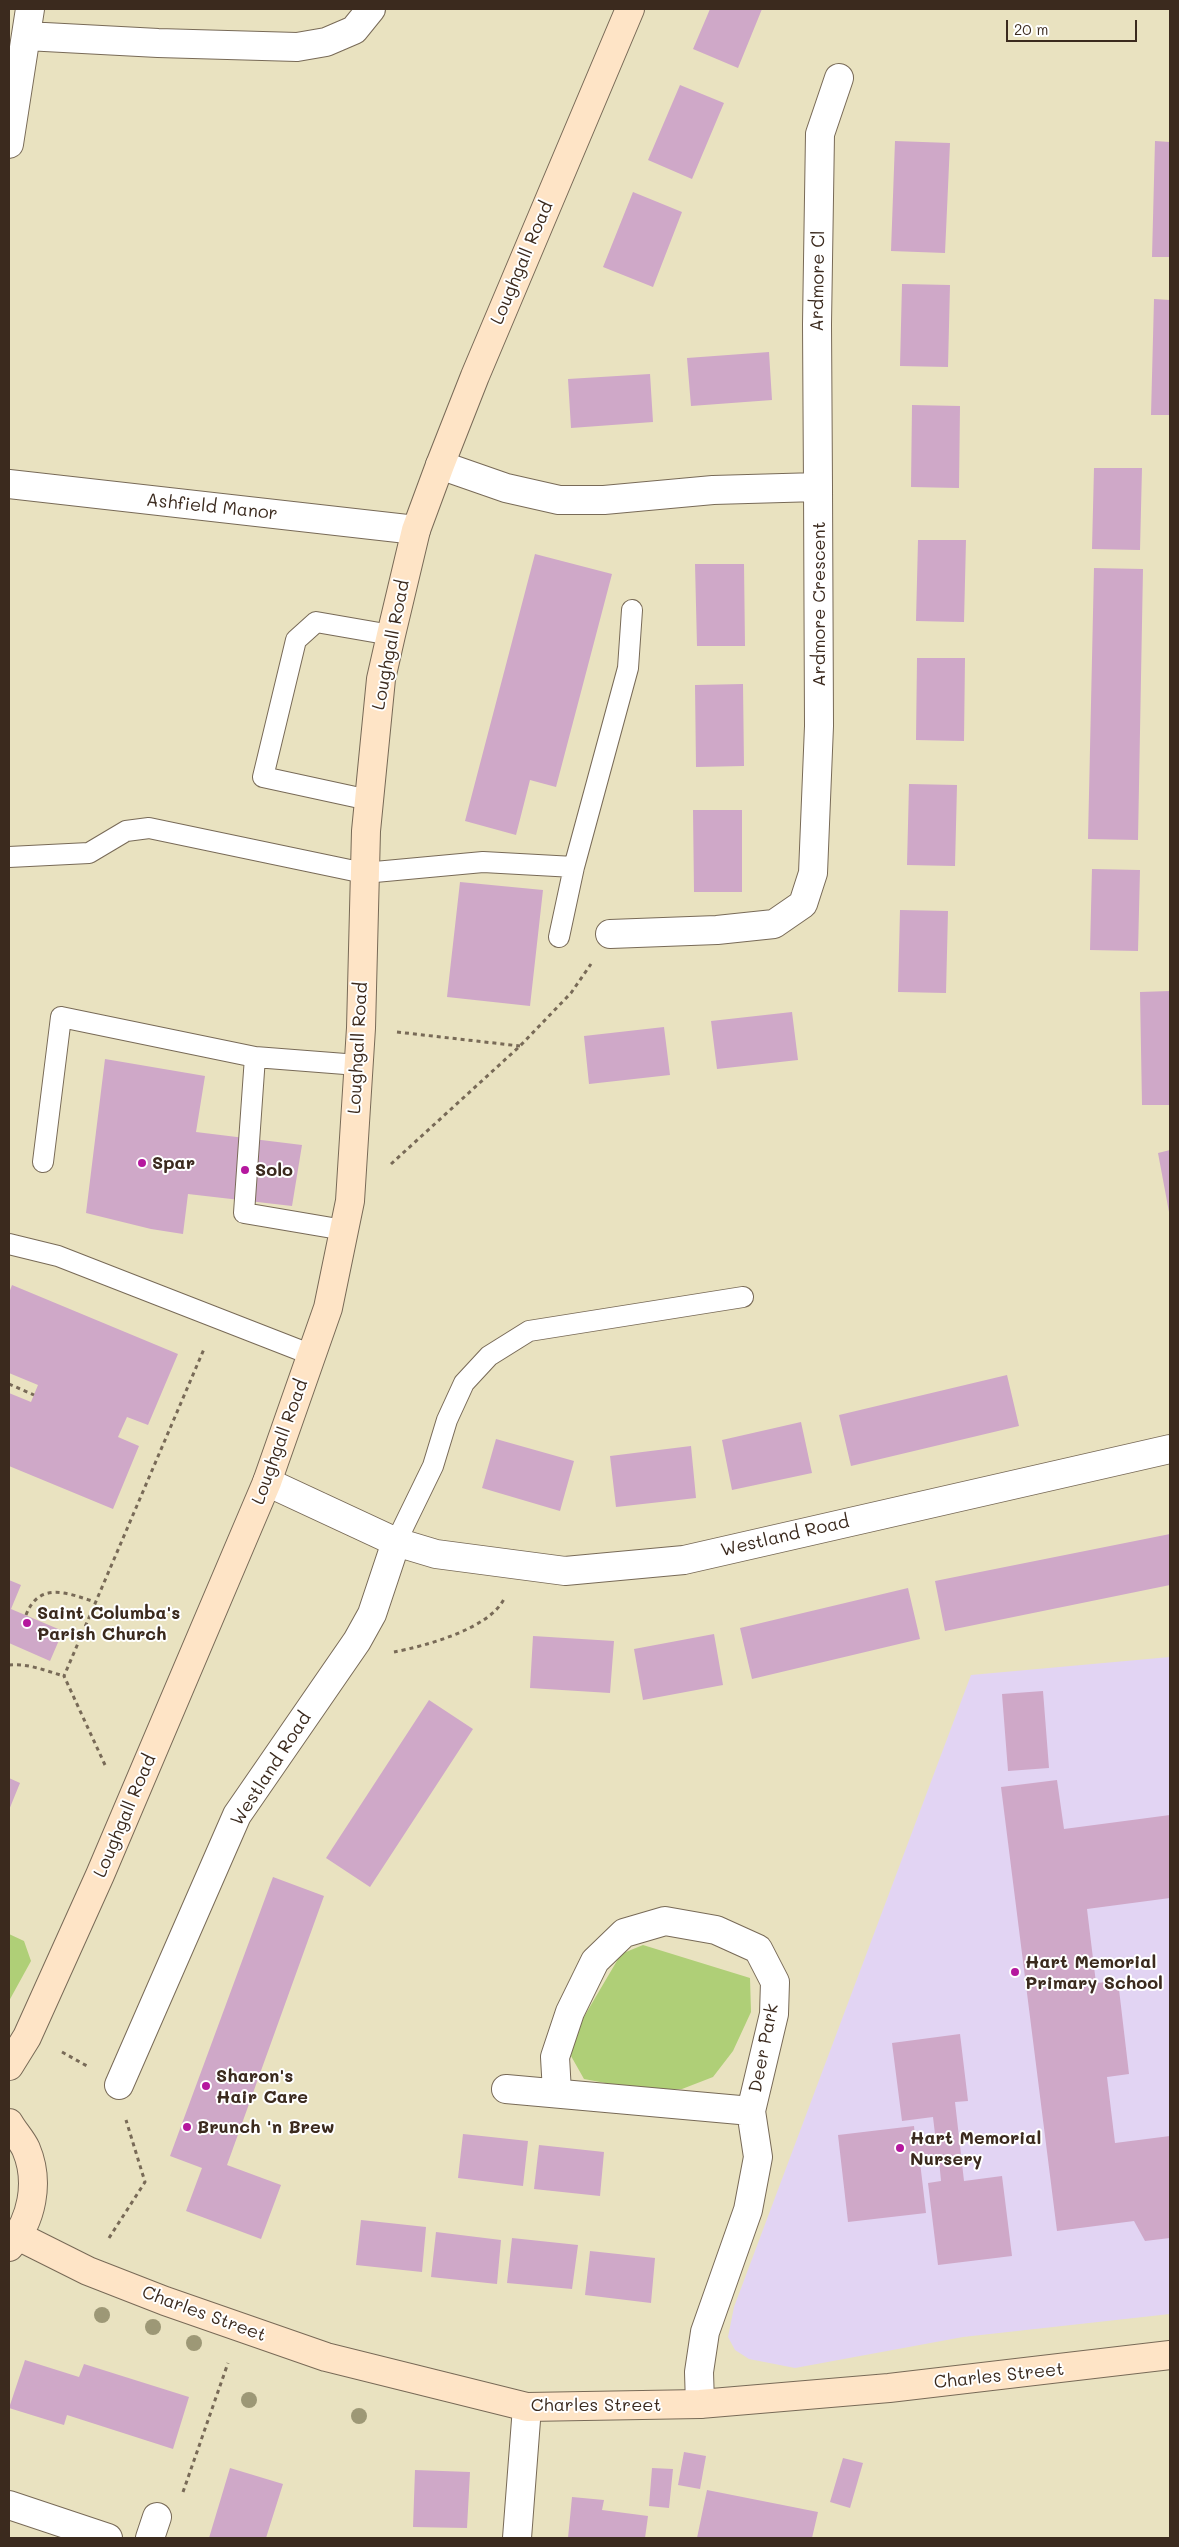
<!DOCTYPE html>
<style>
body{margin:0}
#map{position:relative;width:1179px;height:2547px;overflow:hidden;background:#e9e2c0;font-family:Mali,sans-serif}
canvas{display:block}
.frame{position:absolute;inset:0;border:10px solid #3b2a1e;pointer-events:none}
.scale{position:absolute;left:1006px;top:20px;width:131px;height:22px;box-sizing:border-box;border:2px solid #3b2a1e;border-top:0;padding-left:6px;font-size:15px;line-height:18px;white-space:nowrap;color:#3b2a1e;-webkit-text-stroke:4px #fff;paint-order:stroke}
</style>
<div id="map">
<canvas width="1179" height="2547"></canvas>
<div class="frame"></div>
<div class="scale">20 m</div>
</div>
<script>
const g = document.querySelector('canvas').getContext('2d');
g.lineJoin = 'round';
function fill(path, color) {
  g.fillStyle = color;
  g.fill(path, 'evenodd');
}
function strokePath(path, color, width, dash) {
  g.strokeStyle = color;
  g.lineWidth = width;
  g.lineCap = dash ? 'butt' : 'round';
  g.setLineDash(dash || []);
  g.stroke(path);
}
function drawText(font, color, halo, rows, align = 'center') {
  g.font = font + ' Mali,sans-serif';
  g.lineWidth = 4;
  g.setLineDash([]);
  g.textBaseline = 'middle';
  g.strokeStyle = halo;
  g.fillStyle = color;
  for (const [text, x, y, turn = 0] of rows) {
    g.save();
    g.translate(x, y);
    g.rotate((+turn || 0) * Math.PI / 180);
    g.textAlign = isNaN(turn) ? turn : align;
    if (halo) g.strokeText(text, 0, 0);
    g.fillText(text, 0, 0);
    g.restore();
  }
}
fill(new Path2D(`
 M 1170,1657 L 1170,2314 L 963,2337 L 795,2368 L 749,2359 L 735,2350 L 728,2337 L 734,2307 L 971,1675 Z`), '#e2d4f3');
fill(new Path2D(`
 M 9,1934 L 24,1941 L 31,1961 L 9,2001 Z
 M 643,1945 L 750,1978 L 751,2012 L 733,2051 L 713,2077 L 682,2089 L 637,2089 L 584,2079 L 571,2056 L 575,2032 L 621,1954 Z`), '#afcf77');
fill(new Path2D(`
 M 710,9 L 762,9 L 738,68 L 693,49 Z
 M 680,85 L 724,103 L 692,179 L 648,160 Z
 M 895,141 L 950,143 L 945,253 L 891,251 Z
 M 1155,141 L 1170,142 L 1170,257 L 1152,257 Z
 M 633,192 L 682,212 L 653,287 L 603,267 Z
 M 902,284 L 950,285 L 948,367 L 900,366 Z
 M 1154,299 L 1170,300 L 1170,415 L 1151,415 Z
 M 769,352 L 772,400 L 691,406 L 687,358 Z
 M 650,374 L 653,422 L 571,428 L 568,379 Z
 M 912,405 L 960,406 L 959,488 L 911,487 Z
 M 1094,468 L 1142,468 L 1140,550 L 1092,549 Z
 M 918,540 L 966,540 L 964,622 L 916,621 Z
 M 535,554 L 612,574 L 556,787 L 530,780 L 516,835 L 465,821 Z
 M 695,564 L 744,564 L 745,646 L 697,646 Z
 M 1094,568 L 1143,569 L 1138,840 L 1088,839 Z
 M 917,658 L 965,658 L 964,741 L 916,740 Z
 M 743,684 L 744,766 L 696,767 L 695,685 Z
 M 909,784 L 957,785 L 955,866 L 907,865 Z
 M 693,810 L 742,810 L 742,892 L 694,892 Z
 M 1092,869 L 1140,870 L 1138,951 L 1090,950 Z
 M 460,882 L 543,890 L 530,1006 L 447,997 Z
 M 900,910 L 948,911 L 946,993 L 898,992 Z
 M 1170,991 L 1170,1105 L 1142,1105 L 1140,992 Z
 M 792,1012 L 798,1060 L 717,1069 L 711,1021 Z
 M 664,1027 L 670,1075 L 589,1084 L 584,1036 Z
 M 105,1059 L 205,1076 L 196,1132 L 302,1145 L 292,1206 L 188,1194 L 183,1234 L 151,1229 L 86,1213 Z
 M 1170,1150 L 1170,1212 L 1169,1212 L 1158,1153 Z
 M 12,1285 L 178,1354 L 148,1425 L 127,1417 L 118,1437 L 139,1446 L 113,1509 L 9,1466 L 9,1393 L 31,1402 L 38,1385 L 9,1373 L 9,1293 Z
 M 1007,1375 L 1019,1426 L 851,1466 L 839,1415 Z
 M 801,1422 L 812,1473 L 732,1490 L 722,1440 Z
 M 496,1439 L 574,1461 L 560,1511 L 482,1488 Z
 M 691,1446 L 696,1498 L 616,1507 L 610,1456 Z
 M 1170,1534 L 1170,1585 L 945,1631 L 935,1581 Z
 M 9,1580 L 21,1585 L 11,1609 L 63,1631 L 50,1661 L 9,1643 Z
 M 908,1588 L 920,1639 L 752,1679 L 740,1628 Z
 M 714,1634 L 723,1685 L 643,1700 L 634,1649 Z
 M 533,1636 L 614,1641 L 610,1693 L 530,1688 Z
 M 1043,1691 L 1049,1768 L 1008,1771 L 1002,1694 Z
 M 429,1700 L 473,1729 L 370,1887 L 326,1858 Z
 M 9,1778 L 20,1783 L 9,1810 Z
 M 1057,1780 L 1064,1829 L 1170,1815 L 1170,1898 L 1087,1909 L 1096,1983 L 1118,1981 L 1129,2074 L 1107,2077 L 1115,2143 L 1170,2136 L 1170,2238 L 1145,2241 L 1134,2221 L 1057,2231 L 1001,1787 Z
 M 273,1877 L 324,1896 L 227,2165 L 281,2185 L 261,2239 L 186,2211 L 202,2168 L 170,2156 Z
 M 960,2034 L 968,2101 L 955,2102 L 964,2181 L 1002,2176 L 1012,2256 L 938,2265 L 928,2183 L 941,2181 L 939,2160 L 920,2162 L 926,2213 L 848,2222 L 838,2135 L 914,2126 L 915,2136 L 935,2134 L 933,2117 L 902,2121 L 892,2043 Z
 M 463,2134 L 528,2141 L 523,2186 L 458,2178 Z
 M 539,2145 L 604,2152 L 600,2196 L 534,2189 Z
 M 361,2220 L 426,2227 L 422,2272 L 356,2265 Z
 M 436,2232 L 501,2240 L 497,2284 L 431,2277 Z
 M 512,2238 L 578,2245 L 572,2289 L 507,2283 Z
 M 590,2251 L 655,2258 L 651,2303 L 585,2295 Z
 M 25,2360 L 79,2377 L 84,2364 L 189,2397 L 173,2449 L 67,2415 L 64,2425 L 9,2408 Z
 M 684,2452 L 706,2456 L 700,2489 L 678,2485 Z
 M 843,2458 L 863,2463 L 850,2508 L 830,2502 Z
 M 230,2468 L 283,2484 L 266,2538 L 209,2538 Z
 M 652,2468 L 673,2469 L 669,2508 L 649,2506 Z
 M 415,2470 L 470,2472 L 467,2528 L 413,2527 Z
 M 707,2490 L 818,2512 L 812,2538 L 697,2538 Z
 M 572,2497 L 604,2500 L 602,2510 L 648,2516 L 645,2538 L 568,2538 Z`), '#cfa8c8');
const lane = new Path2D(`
 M 369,800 L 263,777 L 296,640 L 316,622 L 391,635
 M 9,857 L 89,853 L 126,831 L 149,828 L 364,873 L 483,862 L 574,867
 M 559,937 L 574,867 L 628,668 L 632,610
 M 43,1162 L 61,1017 L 255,1057
 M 344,1230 L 244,1213 L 255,1057 L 358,1065
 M 9,1244 L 58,1256 L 312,1355
 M 396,1542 L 433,1466 L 447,1420 L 464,1383 L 489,1356 L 529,1331 L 743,1297`);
const street = new Path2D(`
 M 26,36 L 158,43 L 297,47 L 326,42 L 354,30 L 371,9
 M 9,144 L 30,9
 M 440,465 L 506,488 L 559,500 L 604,500 L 713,490 L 818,487 L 819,726 L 813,873 L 803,904 L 774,924 L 717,930 L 610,934
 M 9,484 L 416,530
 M 818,487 L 817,324 L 820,134 L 839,78
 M 267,1482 L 396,1542 L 436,1554 L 565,1571 L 684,1560 L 1170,1449
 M 119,2085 L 237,1815 L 357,1641 L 372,1614 L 396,1542
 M 506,2089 L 751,2111
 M 557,2092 L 555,2057 L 570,2012 L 595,1961 L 624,1933 L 665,1921 L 716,1930 L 758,1949 L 775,1982 L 774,2014 L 751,2111 L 758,2157 L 748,2210 L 705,2332 L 699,2372 L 700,2404
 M 9,2505 L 108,2538
 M 150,2538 L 157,2517
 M 517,2538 L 527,2407`);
const secondary = new Path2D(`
 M 9,2066 L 27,2037 L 100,1875 L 267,1482 L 328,1308 L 350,1201 L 361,1028 L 366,831 L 381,679 L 391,635 L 416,530 L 440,465 L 475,376 L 630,9
 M 9,2123 C 14,2132 22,2140 26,2149 C 40,2182 32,2221 9,2247
 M 18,2236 L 88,2271 L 165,2301 L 326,2357 L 527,2407 L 700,2404 L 889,2388 L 1170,2355`);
strokePath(lane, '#786a57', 22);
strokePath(street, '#786a57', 30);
strokePath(secondary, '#786a57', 30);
strokePath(new Path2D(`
 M 397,1032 L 520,1046
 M 391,1164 L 520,1046 L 571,993 L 591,964
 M 9,1384 L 34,1395
 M 26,1615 C 39,1581 68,1593 95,1602
 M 394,1652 C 425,1646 489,1629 504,1599
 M 9,1665 C 28,1663 46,1671 64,1676
 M 105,1765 L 64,1676 L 204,1349
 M 62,2052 L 87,2066
 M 109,2238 L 145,2182 L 126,2120
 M 183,2492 L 228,2363`), '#786a57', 3, [4, 4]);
strokePath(lane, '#fff', 20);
strokePath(street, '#fff', 28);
strokePath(secondary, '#fee4c6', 28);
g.fillStyle = '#9d9876';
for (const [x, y] of [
 [102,2315],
 [153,2327],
 [194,2343],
 [249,2400],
 [359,2416]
]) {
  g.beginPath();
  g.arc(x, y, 8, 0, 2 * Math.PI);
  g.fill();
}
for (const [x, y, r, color] of [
 [142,1163,5,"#b5179e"],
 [245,1170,5,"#b5179e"],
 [27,1623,5,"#b5179e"],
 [1015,1972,5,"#b5179e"],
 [206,2086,5,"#b5179e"],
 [187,2127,5,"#b5179e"],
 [900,2148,5,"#b5179e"]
]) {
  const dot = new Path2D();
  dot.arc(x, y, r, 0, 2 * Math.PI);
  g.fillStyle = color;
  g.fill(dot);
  strokePath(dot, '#fff', 2);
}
drawText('18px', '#3b2a1e', '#fff', [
 ["Loughgall Road",522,263,-67],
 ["Ardmore Cl",818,281,-89],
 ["Ashfield Manor",212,507,6],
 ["Ardmore Crescent",819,604,-90],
 ["Loughgall Road",391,645,-79],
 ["Loughgall Road",358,1048,-87],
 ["Loughgall Road",280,1442,-70],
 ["Westland Road",785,1536,-13],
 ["Westland Road",271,1769,-57],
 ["Loughgall Road",125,1816,-67],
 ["Deer Park",764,2048,-79],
 ["Charles Street",204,2314,20],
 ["Charles Street",999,2376,-6],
 ["Charles Street",596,2405]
]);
drawText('bold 18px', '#3b2a1e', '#fff', [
 ["Spar",152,1163],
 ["Solo",255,1170],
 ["Saint Columba's",37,1613],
 ["Parish Church",37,1634],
 ["Hart Memorial",1025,1962],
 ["Primary School",1025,1983],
 ["Sharon's",216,2076],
 ["Hair Care",216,2097],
 ["Brunch 'n Brew",197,2127],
 ["Hart Memorial",910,2138],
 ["Nursery",910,2159]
], 'left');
</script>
